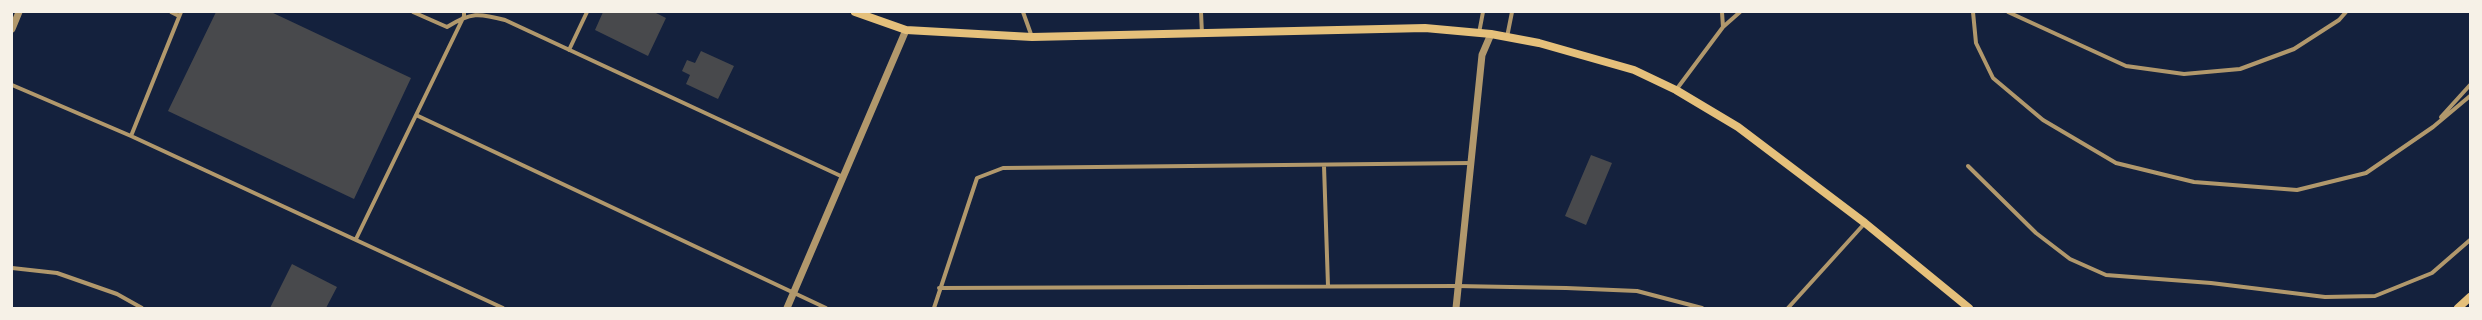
<!DOCTYPE html>
<style>
body{margin:0}
#map{position:relative;width:2482px;height:320px;overflow:hidden;background:#14213d;font-family:"Nunito Sans",sans-serif}
canvas{display:block}
.frame{position:absolute;inset:0;border:13px solid #f6f1e7;pointer-events:none}
</style>
<div id="map">
<canvas width="2482" height="320"></canvas>
<div class="frame"></div>
</div>
<script>
const g = document.querySelector('canvas').getContext('2d');
g.lineJoin = 'round';
function fill(path, color) {
  g.fillStyle = color;
  g.fill(path, 'evenodd');
}
function strokePath(path, color, width, dash) {
  g.strokeStyle = color;
  g.lineWidth = width;
  g.lineCap = dash ? 'butt' : 'round';
  g.setLineDash(dash || []);
  g.stroke(path);
}
fill(new Path2D(`
 M 216,12 L 271,12 L 411,78 L 354,199 L 168,111 Z
 M 603,12 L 654,12 L 666,18 L 648,56 L 595,30 Z
 M 701,51 L 734,66 L 718,99 L 686,84 L 690,75 L 682,71 L 687,60 L 695,63 Z
 M 1591,155 L 1612,163 L 1586,225 L 1565,216 Z
 M 292,264 L 337,287 L 326,308 L 270,308 Z`), '#48494c');
strokePath(new Path2D(`
 M 171,12 L 179,16
 M 413,12 L 447,27 C 471,12 479,13 505,20 L 843,177
 M 1023,12 L 1032,37
 M 1201,12 L 1202,34
 M 1722,12 L 1723,27
 M 1973,12 L 1976,43 L 1993,78 L 2043,120 L 2116,163 L 2194,182 L 2297,190 L 2366,173 L 2433,127 L 2470,96
 M 2008,12 L 2126,66 L 2184,74 L 2240,69 L 2294,49 L 2339,20 L 2346,12
 M 1479,33 L 1483,12
 M 1507,37 L 1512,12
 M 569,50 L 587,12
 M 12,85 L 131,136 L 503,308
 M 1676,90 L 1723,27 L 1740,12
 M 416,115 L 826,308
 M 2441,117 L 2470,85
 M 131,136 L 181,12
 M 1324,166 L 1328,286
 M 1968,166 L 2036,233 L 2070,259 L 2106,275 L 2211,283 L 2325,297 L 2375,296 L 2432,273 L 2470,240
 M 356,239 L 464,16 L 464,12
 M 12,268 L 57,273 L 117,294 L 142,308
 M 939,288 L 1456,286 L 1566,288 L 1637,291 L 1702,308
 M 934,308 L 977,178 L 1003,168 L 1471,163
 M 1788,308 L 1865,223`), '#b1986c', 4);
strokePath(new Path2D(`
 M 12,29 L 19,12
 M 787,308 L 906,30
 M 1456,308 L 1482,55 L 1491,34`), '#b1986c', 7);
strokePath(new Path2D(`
 M 855,12 L 906,30 L 1032,37 L 1425,28 L 1491,34 L 1539,43 L 1634,70 L 1676,90 L 1738,127 L 1865,223 L 1969,308
 M 2458,308 L 2470,297`), '#e5c07b', 8);
</script>
